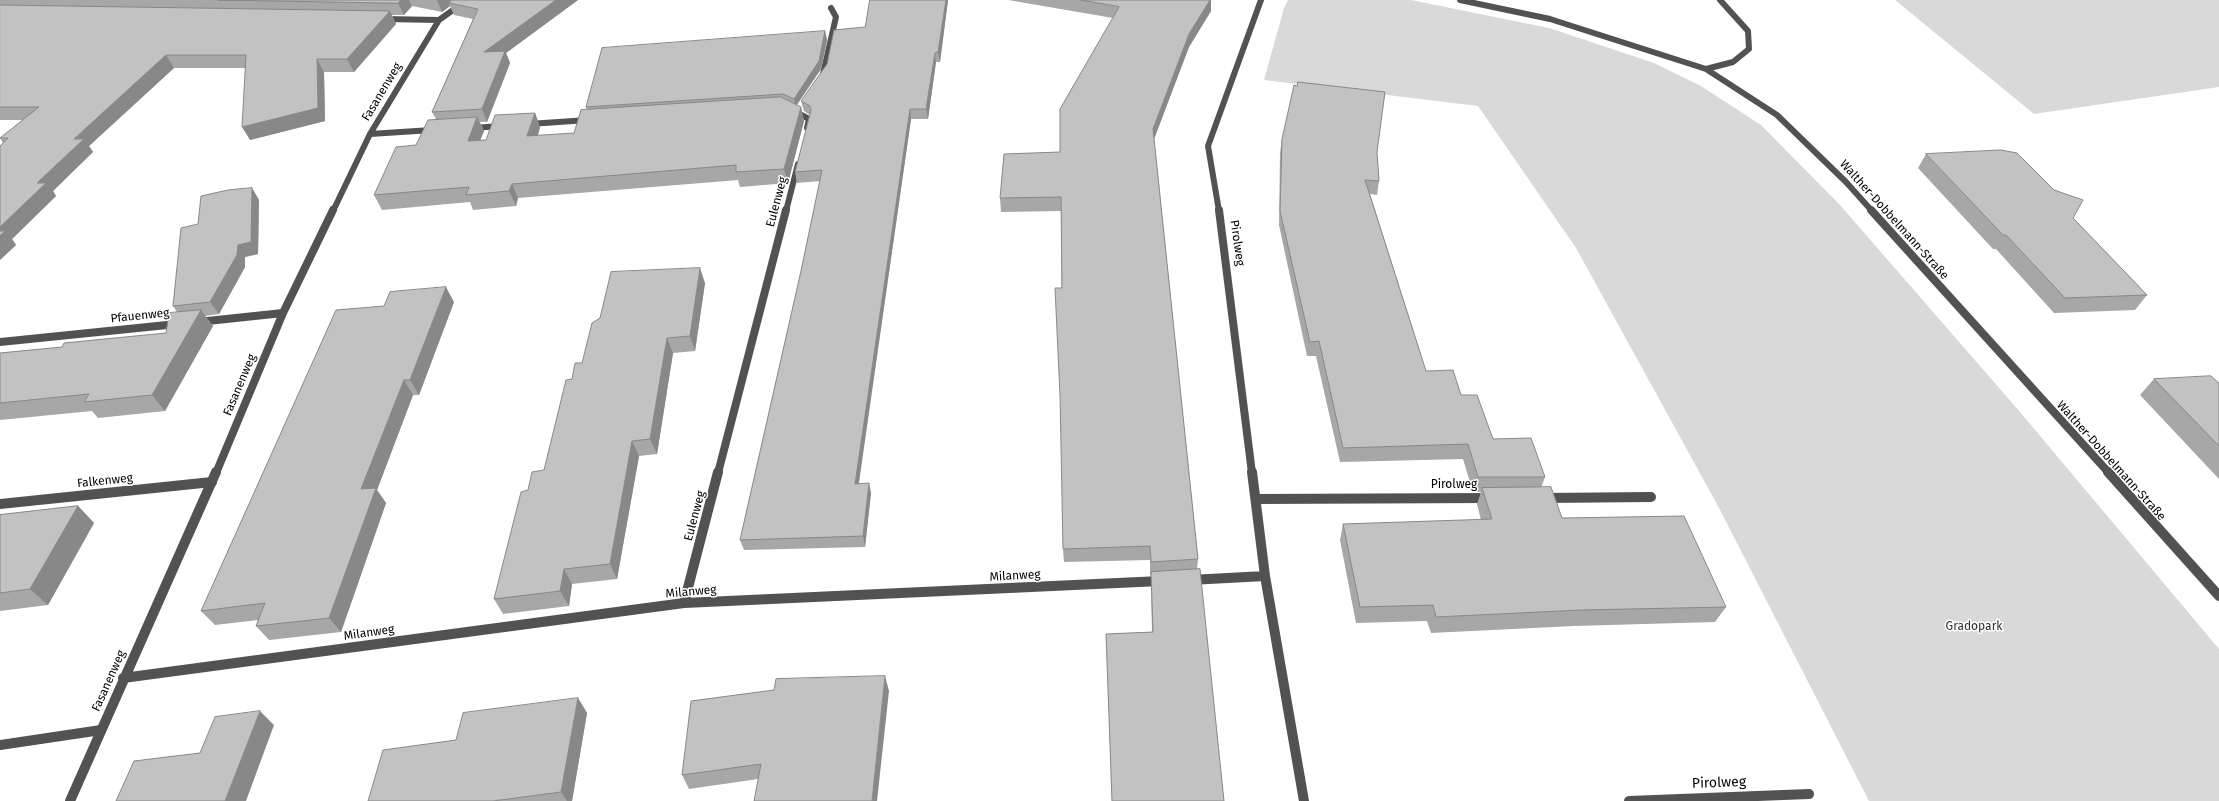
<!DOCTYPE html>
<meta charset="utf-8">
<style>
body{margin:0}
canvas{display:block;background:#fff}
</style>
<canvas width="2219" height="801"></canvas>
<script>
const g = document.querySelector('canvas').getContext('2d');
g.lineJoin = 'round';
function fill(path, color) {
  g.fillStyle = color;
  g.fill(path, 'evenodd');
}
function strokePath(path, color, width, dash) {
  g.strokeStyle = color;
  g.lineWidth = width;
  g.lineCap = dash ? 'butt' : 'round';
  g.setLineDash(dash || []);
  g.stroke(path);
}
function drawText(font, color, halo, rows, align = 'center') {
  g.font = font + ' "Fira Sans",sans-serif';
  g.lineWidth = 3;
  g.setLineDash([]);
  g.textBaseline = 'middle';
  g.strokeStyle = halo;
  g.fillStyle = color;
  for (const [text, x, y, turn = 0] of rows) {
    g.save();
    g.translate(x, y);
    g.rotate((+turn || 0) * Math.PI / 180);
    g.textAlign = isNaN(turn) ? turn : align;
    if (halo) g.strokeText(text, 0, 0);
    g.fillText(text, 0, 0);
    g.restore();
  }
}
fill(new Path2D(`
 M 1288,0 L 1411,0 L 1549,28 L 1654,63 L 1701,86 L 1761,125 L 1840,205 L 2020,412 L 2219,649 L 2219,801 L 1869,801 L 1718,506 L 1576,248 L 1478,106 L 1264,80 L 1284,8 Z
 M 1895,0 L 2219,0 L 2219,87 L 2034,114 Z`), '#d9d9d9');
strokePath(new Path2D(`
 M 823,74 L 836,17 L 831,8`), '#525252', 6);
strokePath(new Path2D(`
 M 0,504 L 212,482
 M 0,745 L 101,730`), '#525252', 10);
strokePath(new Path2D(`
 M 1460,0 L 1550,19 L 1706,69 L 1777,115 L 1846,182 L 1872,211
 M 384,19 L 439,20
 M 1706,69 L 1733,62 L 1749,49 L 1748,31 L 1720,0
 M 794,111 L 809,119 L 807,128
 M 529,124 L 588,120
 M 472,128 L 502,126
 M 370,134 L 432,130
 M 333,211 L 370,134 L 439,20 L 467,0
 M 786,211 L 798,164
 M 1219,211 L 1208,146 L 1261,0`), '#525252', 6);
strokePath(new Path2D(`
 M 1219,210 L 1252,473
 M 1871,210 L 2109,473
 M 198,322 L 283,313
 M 0,342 L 177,324
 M 216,473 L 283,313 L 333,210
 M 718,473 L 786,210`), '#525252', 8);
strokePath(new Path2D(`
 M 1252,472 L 1265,576 L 1304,801
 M 2108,472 L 2219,596
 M 1543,498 L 1651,497
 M 1256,499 L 1490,498
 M 1190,580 L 1265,576
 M 684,603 L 718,472
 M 123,678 L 684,603 L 1161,581
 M 70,801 L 216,472
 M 1629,801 L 1809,794`), '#525252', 10);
fill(new Path2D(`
 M 0,0 L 578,0 L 506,53 L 510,63 L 487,122 L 480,122 L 484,131 L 480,140 L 486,140 L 535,113 L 540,127 L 538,136 L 574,133 L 587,110 L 586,107 L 825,31 L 827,40 L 821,69 L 797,105 L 801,107 L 804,121 L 788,183 L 740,187 L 738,180 L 518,198 L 516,206 L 473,210 L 470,202 L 382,210 L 374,195 L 416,145 L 436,119 L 432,112 L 473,19 L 454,15 L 450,6 L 442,12 L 412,6 L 404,15 L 392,15 L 396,24 L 354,72 L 324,72 L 325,121 L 250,140 L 246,68 L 174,68 L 89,146 L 93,152 L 53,191 L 56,196 L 12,239 L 16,245 L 0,260 L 3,143 L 0,138 L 23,120 L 0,120 Z
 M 870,0 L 948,0 L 940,62 L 936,62 L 928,119 L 911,119 L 859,483 L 871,493 L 865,547 L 744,550 L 740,540 L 801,271 L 820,181 L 797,183 L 795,172 L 810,115 L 804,111 L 801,101 L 865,27 Z
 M 1008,0 L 1211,0 L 1211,11 L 1189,47 L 1154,138 L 1198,559 L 1197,570 L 1224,801 L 1112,801 L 1106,634 L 1152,632 L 1151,588 L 1151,575 L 1150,575 L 1150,560 L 1064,562 L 1063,549 L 1061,211 L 1001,212 L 1000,198 L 1060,152 L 1113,18 Z
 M 1282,139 L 1377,152 L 1379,181 L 1377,195 L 1370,194 L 1426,371 L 1461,395 L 1493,439 L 1545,477 L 1541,488 L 1562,518 L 1726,607 L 1715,622 L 1574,626 L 1431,633 L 1427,621 L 1356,623 L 1340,540 L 1343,524 L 1481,520 L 1477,504 L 1481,492 L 1473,492 L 1463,459 L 1340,462 L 1316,356 L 1307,356 L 1279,225 L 1280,153 Z
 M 1926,154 L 2073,218 L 2147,295 L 2135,310 L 2054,313 L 1996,249 L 1993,249 L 1918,168 Z
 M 252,188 L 259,200 L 258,254 L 245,257 L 245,267 L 219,314 L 205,316 L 213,326 L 165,411 L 98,418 L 92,411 L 0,420 L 0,353 L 62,347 L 166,333 L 177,312 L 173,306 L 198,224 Z
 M 705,283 L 695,351 L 673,353 L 657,454 L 639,456 L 617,579 L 572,584 L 569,606 L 503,614 L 494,599 L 528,490 L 544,470 L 572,379 Z
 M 454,302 L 419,395 L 413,395 L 377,490 L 386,503 L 341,632 L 269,640 L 256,626 L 258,620 L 215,625 L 201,611 Z
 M 2154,379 L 2219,383 L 2219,479 L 2140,395 Z
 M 78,506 L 94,523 L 48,605 L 0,611 L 0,515 Z
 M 889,691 L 758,779 L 689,789 L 682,775 Z
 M 578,698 L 587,713 L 572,801 L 368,801 L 456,740 Z`), '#a7a7a7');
fill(new Path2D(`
 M 401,0 L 409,0 L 412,6 L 404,15 L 398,3 Z
 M 437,0 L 459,0 L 449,3 L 450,6 L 442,12 Z
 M 556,0 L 578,0 L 506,53 L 510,63 L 487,122 L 482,109 L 484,52 Z
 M 946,0 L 948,0 L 940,62 L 938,52 Z
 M 1210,0 L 1211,0 L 1211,11 L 1189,47 L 1153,142 L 1153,129 L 1189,34 Z
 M 390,11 L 396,24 L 354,72 L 347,59 Z
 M 825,31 L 827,40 L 821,69 L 795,107 L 794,99 Z
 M 935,53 L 936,62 L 928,119 L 926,109 Z
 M 166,55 L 174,68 L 89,146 L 93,152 L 53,191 L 56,196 L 12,239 L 16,245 L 0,260 L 0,227 L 74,139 Z
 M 317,59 L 324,72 L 325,121 L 250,140 L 242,127 Z
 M 801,107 L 804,121 L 788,183 L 784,169 Z
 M 910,109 L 911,119 L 857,494 L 855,484 Z
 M 535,113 L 540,127 L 533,151 L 527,136 Z
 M 477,117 L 484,131 L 474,156 L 468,141 Z
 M 512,184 L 518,198 L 516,206 L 509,191 Z
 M 252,188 L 259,200 L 258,254 L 245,257 L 245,267 L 219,314 L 210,302 Z
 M 700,268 L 705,283 L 695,351 L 690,336 Z
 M 446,287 L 454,302 L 419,395 L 410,380 Z
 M 201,310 L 213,326 L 165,411 L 152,395 Z
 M 667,338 L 673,353 L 657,454 L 650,439 Z
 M 404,380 L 413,395 L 377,490 L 386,503 L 341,632 L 329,618 L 361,489 Z
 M 632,441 L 639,456 L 617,579 L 610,564 Z
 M 869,483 L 871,493 L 865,547 L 863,536 Z
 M 78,506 L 94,523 L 48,605 L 30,589 Z
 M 564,569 L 572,584 L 569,606 L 560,591 Z
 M 885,676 L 889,691 L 877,801 L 872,801 Z
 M 578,698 L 587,713 L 572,801 L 567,801 L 561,792 Z
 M 260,711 L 274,725 L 246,801 L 225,801 Z`), '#888');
const building = new Path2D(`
 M 218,0 L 401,0 L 398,3 Z
 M 452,0 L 556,0 L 484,52 L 505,51 L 482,109 L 432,112 L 478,9 L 449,3 Z
 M 870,0 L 946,0 L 938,52 L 935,53 L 926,109 L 910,109 L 855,484 L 869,483 L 863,536 L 740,540 L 801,271 L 822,170 L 795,172 L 811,110 L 810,106 L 801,101 L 827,64 L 834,30 L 865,27 Z
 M 1081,0 L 1210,0 L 1189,34 L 1153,129 L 1198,559 L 1151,562 L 1150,546 L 1063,549 L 1060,395 L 1055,288 L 1062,288 L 1061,197 L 1000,198 L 1004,154 L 1060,152 L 1060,109 L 1119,7 Z
 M 0,5 L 390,11 L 347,59 L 317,59 L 318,108 L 242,127 L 246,55 L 166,55 L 74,139 L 84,139 L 37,183 L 46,183 L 0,227 L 0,146 L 8,138 L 0,138 L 39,107 L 0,107 Z
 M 825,31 L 819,61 L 794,99 L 783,94 L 586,107 L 602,48 Z
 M 1298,82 L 1385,92 L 1377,152 L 1379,181 L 1365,180 L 1426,371 L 1453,370 L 1461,395 L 1477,395 L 1493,439 L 1531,438 L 1545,477 L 1478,477 L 1468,444 L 1343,448 L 1319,341 L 1310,342 L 1280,211 L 1282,139 L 1294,85 L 1297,86 Z
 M 781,97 L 801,107 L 784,169 L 736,172 L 736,165 L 512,184 L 509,191 L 466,195 L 469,187 L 374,195 L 396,147 L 416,145 L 428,120 L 477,117 L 468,141 L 486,140 L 495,115 L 535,113 L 527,136 L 574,133 L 581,110 Z
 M 2001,150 L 2017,153 L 2054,190 L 2083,200 L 2073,218 L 2147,295 L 2065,298 L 2006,235 L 2003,235 L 1926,154 Z
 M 252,188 L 251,242 L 238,245 L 237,255 L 210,302 L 173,306 L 181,228 L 198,224 L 201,196 L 228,190 Z
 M 0,231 L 5,231 L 0,236 Z
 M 700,268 L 690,336 L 667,338 L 650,439 L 632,441 L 610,564 L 564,569 L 560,591 L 494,599 L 521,492 L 528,490 L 532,472 L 544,470 L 566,380 L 572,379 L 575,363 L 582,363 L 592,323 L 600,318 L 611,272 Z
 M 446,287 L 410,380 L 404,380 L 361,489 L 376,488 L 329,618 L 256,626 L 265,603 L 201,611 L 336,310 L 384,306 L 390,292 Z
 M 201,310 L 152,395 L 84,402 L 89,394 L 0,403 L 0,353 L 62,347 L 64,343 L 166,333 L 169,313 Z
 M 2211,376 L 2219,383 L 2219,446 L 2154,379 Z
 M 1551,487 L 1562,518 L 1684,516 L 1726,607 L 1581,610 L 1436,617 L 1433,605 L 1360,607 L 1343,524 L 1492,519 L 1482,488 Z
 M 78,506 L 30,589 L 0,593 L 0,515 Z
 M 1200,569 L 1224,801 L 1112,801 L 1106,634 L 1153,632 L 1151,572 Z
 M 885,676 L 872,801 L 754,801 L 761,764 L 682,775 L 691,701 L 774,690 L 776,679 Z
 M 578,698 L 561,792 L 493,801 L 368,801 L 383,750 L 456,740 L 463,713 Z
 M 260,711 L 225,801 L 116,801 L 134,761 L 200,753 L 215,717 Z`);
fill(building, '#c2c2c2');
strokePath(building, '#888', 1);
drawText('12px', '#000', '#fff', [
 ["Fasanenweg",382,92,-59],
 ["Eulenweg",777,202,-75],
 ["Walther-Dobbelmann-Straße",1894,220,48],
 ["Pirolweg",1237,243,82],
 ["Pfauenweg",140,316,-6],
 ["Fasanenweg",240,385,-67],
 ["Walther-Dobbelmann-Straße",2111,461,48],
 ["Falkenweg",105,481,-6],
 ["Pirolweg",1454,485],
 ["Eulenweg",695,516,-75],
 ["Milanweg",1015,576,-3],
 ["Milanweg",691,592,-5],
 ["Milanweg",369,633,-8],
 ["Fasanenweg",109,681,-66]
]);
drawText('12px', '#303030', '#fff', [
 ["Gradopark",1974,627]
]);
drawText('14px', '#000', '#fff', [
 ["Pirolweg",1719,783,-2]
]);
</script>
